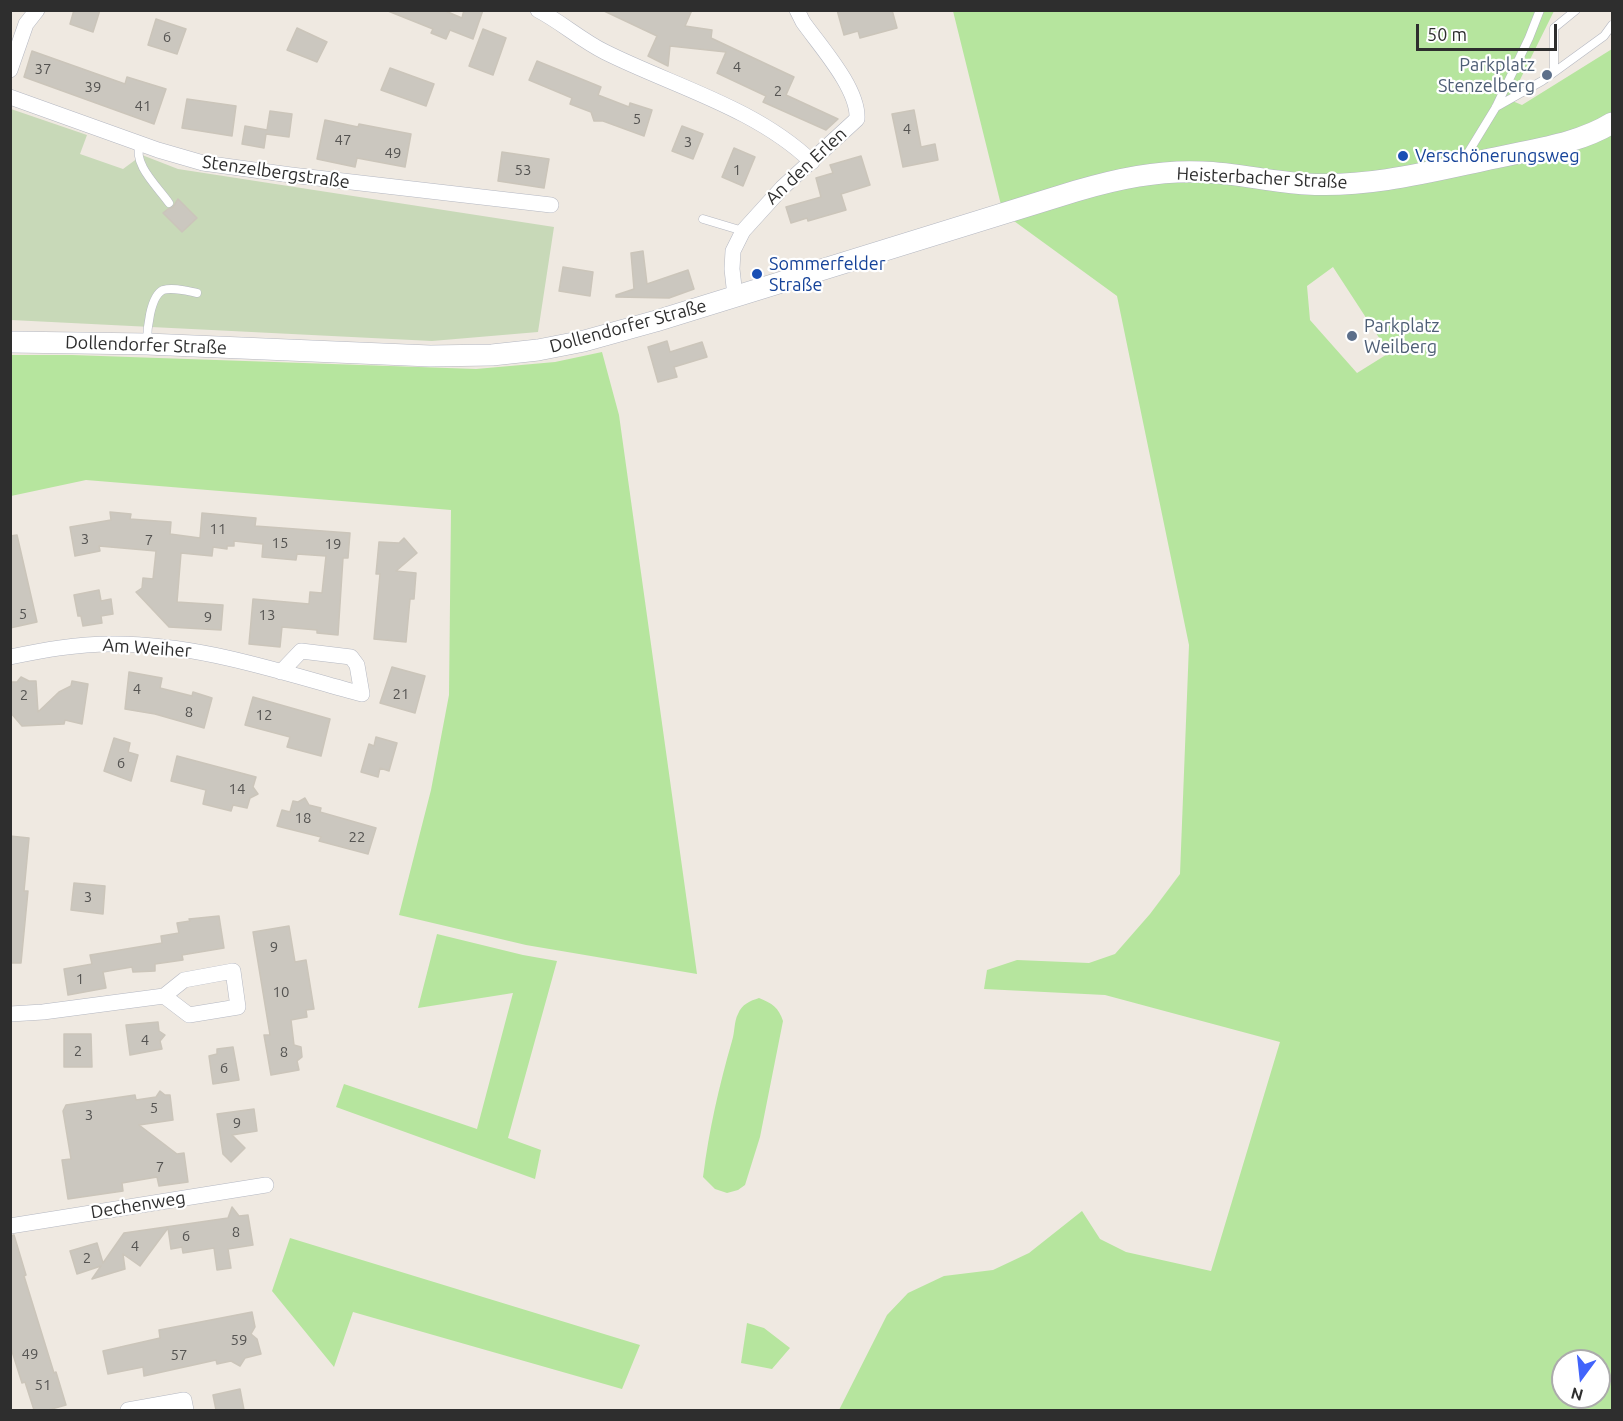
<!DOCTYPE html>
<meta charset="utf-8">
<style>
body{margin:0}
#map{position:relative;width:1623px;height:1421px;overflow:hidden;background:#efe9e1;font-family:Ubuntu,sans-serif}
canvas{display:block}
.frame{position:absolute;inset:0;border:12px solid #2e2e2e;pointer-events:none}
.north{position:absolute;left:1551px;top:1349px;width:60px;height:60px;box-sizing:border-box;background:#fff;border:2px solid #ababab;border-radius:50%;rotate:195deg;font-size:16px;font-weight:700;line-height:24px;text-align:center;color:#2e2e2e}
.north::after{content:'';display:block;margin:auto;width:21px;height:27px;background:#4264fb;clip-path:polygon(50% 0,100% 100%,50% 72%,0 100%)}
.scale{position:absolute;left:1416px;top:24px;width:141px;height:27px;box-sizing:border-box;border:3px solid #2e2e2e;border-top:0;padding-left:8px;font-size:18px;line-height:21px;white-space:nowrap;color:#2e2e2e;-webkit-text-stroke:4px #fff;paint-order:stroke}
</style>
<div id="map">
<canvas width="1623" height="1421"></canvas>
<div class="frame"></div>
<div class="north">N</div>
<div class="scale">50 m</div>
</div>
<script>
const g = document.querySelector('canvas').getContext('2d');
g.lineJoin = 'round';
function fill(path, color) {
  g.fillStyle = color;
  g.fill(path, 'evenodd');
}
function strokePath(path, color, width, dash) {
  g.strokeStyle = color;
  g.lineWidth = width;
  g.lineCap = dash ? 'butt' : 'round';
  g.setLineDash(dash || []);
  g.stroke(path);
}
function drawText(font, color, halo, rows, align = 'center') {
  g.font = font + ' Ubuntu,sans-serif';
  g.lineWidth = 4.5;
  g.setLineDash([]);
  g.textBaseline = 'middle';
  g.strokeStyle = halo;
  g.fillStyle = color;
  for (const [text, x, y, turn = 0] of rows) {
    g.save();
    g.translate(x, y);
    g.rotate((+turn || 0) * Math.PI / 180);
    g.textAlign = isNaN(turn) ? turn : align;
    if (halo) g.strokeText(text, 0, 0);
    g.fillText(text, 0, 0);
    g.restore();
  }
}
fill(new Path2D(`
 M 953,11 L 1554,11 L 1510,100 L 1522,105 L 1612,49 L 1612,1410 L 839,1410 L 887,1315 L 908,1293 L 944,1276 L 993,1270 L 1029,1253 L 1082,1211 L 1100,1239 L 1126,1252 L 1211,1271 L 1280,1042 L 1105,995 L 984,989 L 987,970 L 1017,960 L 1089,963 L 1115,954 L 1150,914 L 1180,874 L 1189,645 L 1117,296 L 1003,213 ZM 1333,267 L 1389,353 L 1357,373 L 1310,320 L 1307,286 ZM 1563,1361 L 1599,1361 L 1599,1397 L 1563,1397 Z
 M 602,352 L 619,415 L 697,974 L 526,945 L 399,915 L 431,790 L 449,695 L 451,510 L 86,480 L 11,496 L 11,355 L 72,355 L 476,369 L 555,362 Z
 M 437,934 L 523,955 L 557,961 L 508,1138 L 541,1150 L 535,1179 L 336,1107 L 344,1084 L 477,1129 L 513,993 L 418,1008 Z
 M 759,998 C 772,1003 779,1008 783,1021 L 760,1137 L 745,1185 L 738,1190 L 727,1193 L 715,1189 L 703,1177 C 709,1130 719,1086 732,1041 C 735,1032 734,1021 738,1014 C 742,1004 750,1001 759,998 Z
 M 290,1238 L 640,1345 L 622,1389 L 353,1312 L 334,1367 L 272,1291 Z
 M 747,1323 L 764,1328 L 790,1348 L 772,1369 L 741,1363 Z`), '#b6e59e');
fill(new Path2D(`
 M 11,109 L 87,135 L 80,154 L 123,169 L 142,155 L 178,169 L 554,227 L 538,332 L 432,341 L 11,320 Z`), '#c8d9b8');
const building = new Path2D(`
 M 74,10 L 100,10 L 93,32 L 70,24 Z
 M 443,10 L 462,18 L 464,10 L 483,10 L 473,39 L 450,30 L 446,39 L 431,33 L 433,29 L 388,11 Z
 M 602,10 L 692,10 L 685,26 L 712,30 L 711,38 L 794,77 L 786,95 L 838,119 L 826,130 L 763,102 L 766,96 L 717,73 L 726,52 L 670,46 L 668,66 L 648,56 L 657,36 Z
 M 837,10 L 892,10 L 897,28 L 860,38 L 858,31 L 844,35 Z
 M 156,19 L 186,29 L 177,54 L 148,45 Z
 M 297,28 L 327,42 L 317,62 L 287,50 Z
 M 483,29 L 506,38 L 493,75 L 469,66 Z
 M 32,51 L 125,84 L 127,77 L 166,89 L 154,124 L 24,77 Z
 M 537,61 L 601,87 L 598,95 L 629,107 L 630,103 L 652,110 L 644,136 L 603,121 L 594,121 L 591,112 L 570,104 L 572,98 L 529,80 Z
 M 390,68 L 434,84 L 426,106 L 381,90 Z
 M 187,99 L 236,106 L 232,136 L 182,128 Z
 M 914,110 L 921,147 L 935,144 L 938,160 L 903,167 L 892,114 Z
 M 270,111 L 292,114 L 289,137 L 266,134 L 264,148 L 242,144 L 245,126 L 267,130 Z
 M 325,120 L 358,127 L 359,124 L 411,134 L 405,167 L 357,158 L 355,167 L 317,159 Z
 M 682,126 L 703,134 L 693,159 L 672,151 Z
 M 734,148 L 755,157 L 743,186 L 722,177 Z
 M 502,152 L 549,159 L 544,188 L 498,181 Z
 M 861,156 L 870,185 L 841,194 L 846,210 L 808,221 L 807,218 L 791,223 L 786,207 L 821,197 L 816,178 L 833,173 L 830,165 Z
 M 178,199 L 197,218 L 182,232 L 163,213 L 168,209 L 173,207 Z
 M 643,251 L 647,284 L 688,270 L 694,289 L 669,298 L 616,297 L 616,295 L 634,289 L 631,253 Z
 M 563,267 L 593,272 L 590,296 L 559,291 Z
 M 667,341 L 670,352 L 702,342 L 707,357 L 674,367 L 677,377 L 658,382 L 648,347 Z
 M 110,512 L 131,514 L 130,519 L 171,522 L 170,534 L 200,538 L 202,513 L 256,518 L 255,526 L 350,533 L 348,558 L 343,558 L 338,635 L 317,633 L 317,630 L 282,627 L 280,647 L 249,644 L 253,599 L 309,604 L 310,592 L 322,593 L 326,556 L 297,554 L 296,560 L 262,557 L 263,544 L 234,541 L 234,546 L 227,546 L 227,549 L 213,547 L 212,556 L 181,553 L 177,602 L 223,605 L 221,630 L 169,627 L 136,592 L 142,588 L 143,578 L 153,579 L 156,551 L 99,546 L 100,551 L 75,556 L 70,527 L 111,520 Z
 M 17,535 L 37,622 L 10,628 L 10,536 Z
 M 404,538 L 417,553 L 396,571 L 416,573 L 414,599 L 410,599 L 406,642 L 374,639 L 380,574 L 376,574 L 379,542 L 399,543 Z
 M 99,590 L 101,601 L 111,599 L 113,614 L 101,616 L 102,623 L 83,626 L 81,616 L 78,616 L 74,595 Z
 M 392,667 L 425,676 L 415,713 L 380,703 Z
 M 129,672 L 162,678 L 160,688 L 192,696 L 193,692 L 212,698 L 204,728 L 155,714 L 125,709 Z
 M 21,677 L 29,681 L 36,681 L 38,712 L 59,692 L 71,686 L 72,681 L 88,684 L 82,724 L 65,720 L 64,724 L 22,726 L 10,712 L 10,682 L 17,682 Z
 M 253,697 L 330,719 L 321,756 L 287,747 L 290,737 L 245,725 Z
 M 376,737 L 397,743 L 389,771 L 380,768 L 378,777 L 361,772 L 369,744 L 374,746 Z
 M 114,738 L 130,743 L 128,752 L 138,755 L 131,781 L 104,771 Z
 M 177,756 L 256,777 L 253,787 L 258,794 L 250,798 L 247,808 L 233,805 L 231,811 L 203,804 L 206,790 L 171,781 Z
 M 305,798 L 309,805 L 321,808 L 320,812 L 376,828 L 368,854 L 319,841 L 321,837 L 277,826 L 282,810 L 290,812 L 293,801 L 298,802 Z
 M 10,836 L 29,838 L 24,891 L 28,891 L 21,963 L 10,963 Z
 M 74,883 L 105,886 L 103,914 L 71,910 Z
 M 219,916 L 224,948 L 182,955 L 183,960 L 155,964 L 155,971 L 133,972 L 132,967 L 103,972 L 106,988 L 68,995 L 64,969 L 92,964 L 90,955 L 162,943 L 161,936 L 179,933 L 177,923 L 190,921 L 189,919 Z
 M 289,926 L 295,962 L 306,960 L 314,1009 L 306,1010 L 307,1017 L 291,1020 L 294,1045 L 301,1047 L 302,1057 L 297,1061 L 299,1070 L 271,1075 L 264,1035 L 270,1035 L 253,932 Z
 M 158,1022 L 159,1031 L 165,1035 L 160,1041 L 162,1049 L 130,1055 L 126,1025 Z
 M 64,1034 L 91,1034 L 92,1067 L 64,1067 Z
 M 233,1047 L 239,1080 L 213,1084 L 209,1056 L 217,1054 L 217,1049 Z
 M 160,1091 L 165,1095 L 170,1095 L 173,1120 L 139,1125 L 177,1154 L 184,1153 L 188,1182 L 159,1186 L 157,1177 L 122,1183 L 123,1191 L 68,1199 L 62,1160 L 71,1159 L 63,1111 L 66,1105 L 135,1095 L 136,1100 L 156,1097 Z
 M 254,1109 L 257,1131 L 232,1135 L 245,1148 L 231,1162 L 223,1154 L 217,1114 Z
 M 232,1207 L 239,1216 L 248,1215 L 253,1245 L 228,1249 L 231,1268 L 217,1270 L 214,1248 L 183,1253 L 182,1247 L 171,1249 L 168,1228 L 140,1266 L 123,1254 L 125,1269 L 92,1279 L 101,1266 L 77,1274 L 70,1251 L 97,1243 L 103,1263 L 124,1233 L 228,1218 Z
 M 14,1235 L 26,1275 L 24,1276 L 54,1373 L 56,1372 L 66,1405 L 48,1410 L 34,1410 L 25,1382 L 22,1383 L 10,1345 L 10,1236 Z
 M 252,1312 L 255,1327 L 251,1334 L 257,1339 L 261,1354 L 245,1358 L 240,1366 L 231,1361 L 217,1364 L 216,1360 L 144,1376 L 143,1367 L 108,1374 L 103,1351 L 160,1338 L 159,1330 Z
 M 240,1389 L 244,1410 L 216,1410 L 213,1395 Z`);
fill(building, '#cbc7bf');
strokePath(building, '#cbc5ba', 1.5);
const lane = new Path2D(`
 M 1554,71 L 1554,28 L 1576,10
 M 1496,107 L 1542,81 L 1604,36 L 1612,25
 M 140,144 C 132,164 158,187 169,203
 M 1463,161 L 1496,107 L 1529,38 L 1540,10
 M 703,219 L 743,231
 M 147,343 C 147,330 150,296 163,290 C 173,287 187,291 197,293`);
const street = new Path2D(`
 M 538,10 C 561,22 581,40 605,52 C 673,86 756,108 812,162
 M 10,70 L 26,24 L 37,10
 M 10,97 L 158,150 L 203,163 L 291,175 L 551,205
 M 735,296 L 732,269 L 733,251 L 743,231 L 782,188 L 857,119 C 859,89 820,46 803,22 L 797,10
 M 10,657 C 44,650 76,644 111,644 C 197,643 280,672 362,694 L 357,665 L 351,657 L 301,651 L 281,672
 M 10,1014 L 43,1012 L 164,996 L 184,980 L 233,971 L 238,1007 L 189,1015 L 164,996
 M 10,1226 L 266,1185
 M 128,1410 L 184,1400 L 186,1410`);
const secondary = new Path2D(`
 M 10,342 L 147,344 L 430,356 L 492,355 L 538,350 L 584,341 L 656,321 L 1076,191 C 1117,179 1158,170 1202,172 C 1237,173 1271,182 1306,184 C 1370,188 1433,171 1495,158 C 1534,149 1578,144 1612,123`);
strokePath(lane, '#b4b7c1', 9);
strokePath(street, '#b4b7c1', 16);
strokePath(secondary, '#b4b7c1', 22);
strokePath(lane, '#fff', 8);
strokePath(street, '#fff', 15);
strokePath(secondary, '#fff', 21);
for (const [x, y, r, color] of [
 [1547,75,6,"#5c6f8a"],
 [1403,156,6,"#1a4fb4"],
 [757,274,6,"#1a4fb4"],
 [1352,336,6,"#5c6f8a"]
]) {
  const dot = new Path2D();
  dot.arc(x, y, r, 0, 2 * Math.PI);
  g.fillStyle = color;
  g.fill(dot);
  strokePath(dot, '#fff', 2);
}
drawText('15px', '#555452', null, [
 ["6",167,37],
 ["4",737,67],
 ["37",43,69],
 ["39",93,87],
 ["2",778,91],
 ["41",143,106],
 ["5",637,119],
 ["4",907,129],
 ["47",343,140],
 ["3",688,142],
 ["49",393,153],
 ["53",523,170],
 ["1",737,170],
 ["11",218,529],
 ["3",85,539],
 ["7",149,540],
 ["15",280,543],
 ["19",333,544],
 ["5",23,614],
 ["13",267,615],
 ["9",208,617],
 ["4",137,689],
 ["21",401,694],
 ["2",24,695],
 ["8",189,712],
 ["12",264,715],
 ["6",121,763],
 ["14",237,789],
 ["18",303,818],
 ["22",357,837],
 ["3",88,897],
 ["9",274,947],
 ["1",80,979],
 ["10",281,992],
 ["4",145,1040],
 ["2",78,1051],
 ["8",284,1052],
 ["6",224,1068],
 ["5",154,1108],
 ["3",89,1115],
 ["9",237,1123],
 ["7",160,1167],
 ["8",236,1232],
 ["6",186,1236],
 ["4",135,1246],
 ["2",87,1258],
 ["59",239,1340],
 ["49",30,1354],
 ["57",179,1355],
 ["51",43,1385]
]);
drawText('18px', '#4e5e75', '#fff', [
 ["Parkplatz",1535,65],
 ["Stenzelberg",1535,86],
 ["Parkplatz",1364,326,"left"],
 ["Weilberg",1364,347,"left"]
], 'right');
drawText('18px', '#164399', '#fff', [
 ["Verschönerungsweg",1415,156],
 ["Sommerfelder",769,264],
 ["Straße",769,285]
], 'left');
drawText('18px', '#2e2e2e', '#fff', [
 ["An den Erlen",806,166,-43],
 ["Stenzelbergstraße",276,172,8],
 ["Heisterbacher Straße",1262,178,3],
 ["Dollendorfer Straße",628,326,-15],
 ["Dollendorfer Straße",146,345,2],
 ["Am Weiher",147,648,4],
 ["Dechenweg",138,1205,-9]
]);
</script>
